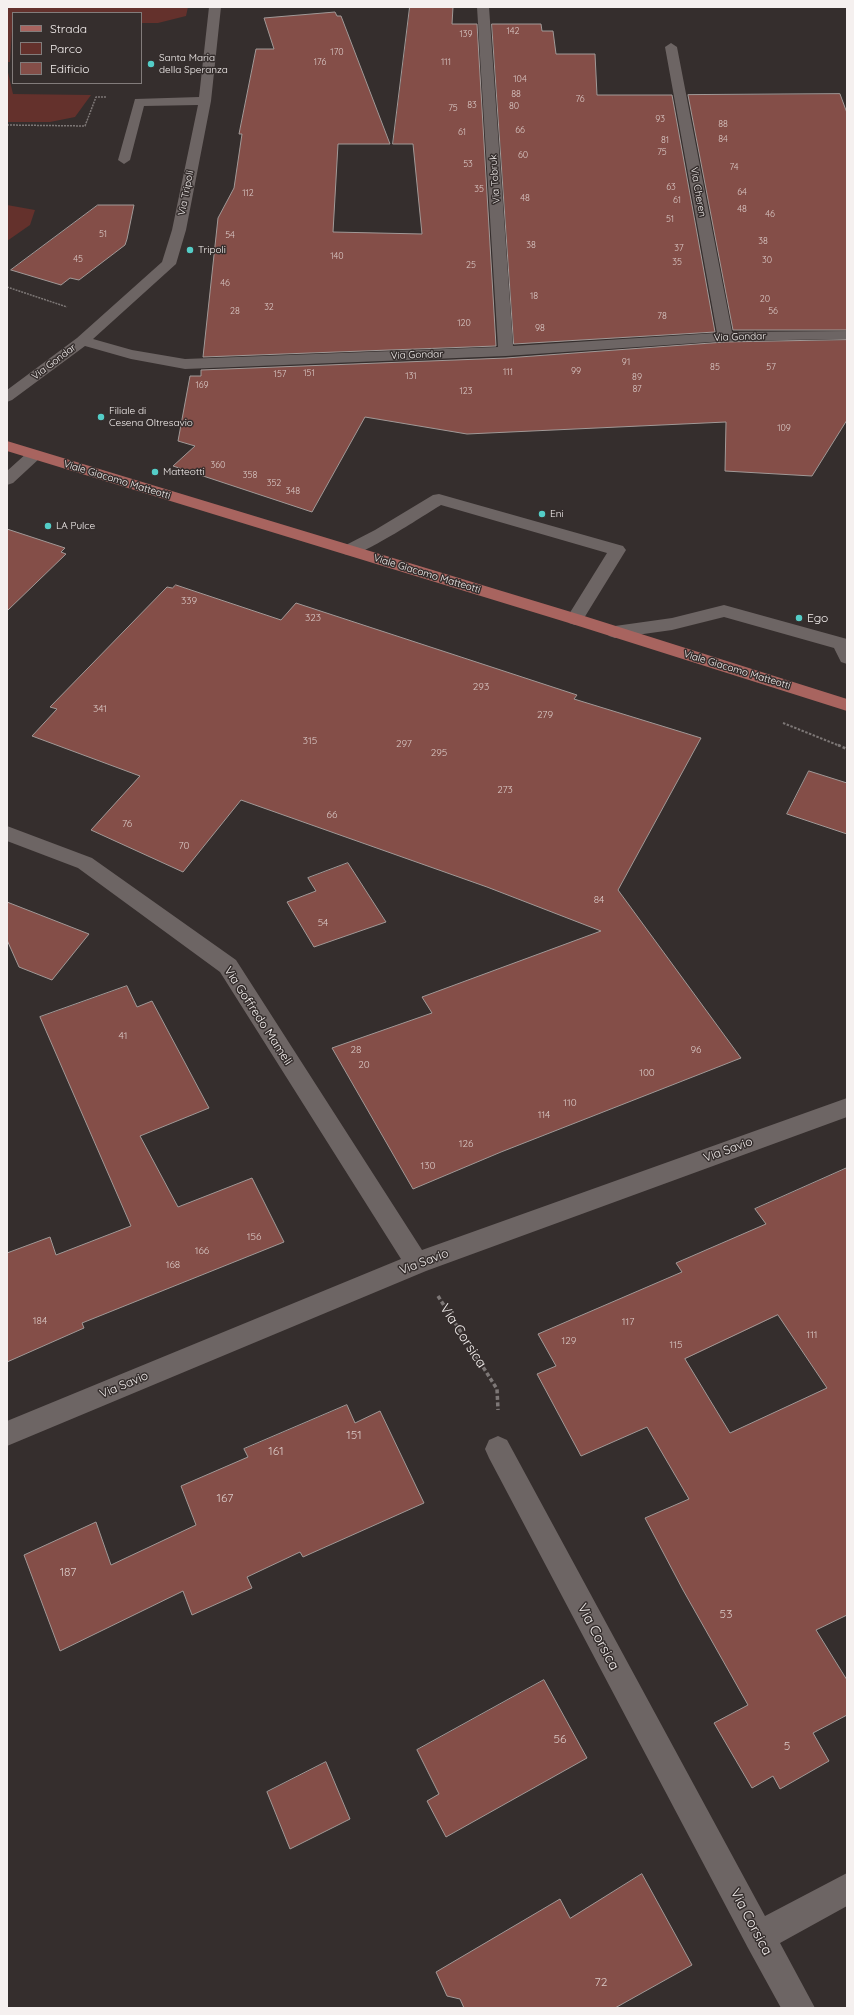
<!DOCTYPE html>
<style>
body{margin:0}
#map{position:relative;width:854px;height:2015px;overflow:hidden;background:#352e2d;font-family:Quicksand,sans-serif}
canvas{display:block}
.frame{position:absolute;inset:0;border:8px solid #f5f0ef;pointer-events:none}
.legend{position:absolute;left:12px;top:12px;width:130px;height:72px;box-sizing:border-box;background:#352e2d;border:1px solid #827c7b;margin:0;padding:5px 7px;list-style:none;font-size:12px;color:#f5f0ef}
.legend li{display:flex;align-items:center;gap:8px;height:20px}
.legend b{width:20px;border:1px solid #827c7b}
</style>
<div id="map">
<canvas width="854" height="2015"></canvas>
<div class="frame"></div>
<ul class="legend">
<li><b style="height:5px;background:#a8645f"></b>Strada</li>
<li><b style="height:11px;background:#64312c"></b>Parco</li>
<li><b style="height:11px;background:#844e48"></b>Edificio</li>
</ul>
</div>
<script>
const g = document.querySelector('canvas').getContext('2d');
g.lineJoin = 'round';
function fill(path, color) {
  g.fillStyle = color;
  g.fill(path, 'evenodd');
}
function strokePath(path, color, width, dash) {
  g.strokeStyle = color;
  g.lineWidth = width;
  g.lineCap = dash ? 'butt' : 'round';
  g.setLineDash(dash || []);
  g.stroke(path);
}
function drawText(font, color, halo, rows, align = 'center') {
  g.font = font + ' Quicksand,sans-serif';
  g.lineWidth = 3;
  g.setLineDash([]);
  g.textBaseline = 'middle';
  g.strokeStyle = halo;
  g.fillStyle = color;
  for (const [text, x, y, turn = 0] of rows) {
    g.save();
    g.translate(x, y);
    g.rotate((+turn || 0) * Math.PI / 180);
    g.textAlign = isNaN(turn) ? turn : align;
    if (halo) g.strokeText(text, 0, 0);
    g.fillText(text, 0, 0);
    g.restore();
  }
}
fill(new Path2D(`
 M 7,7 L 188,7 L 186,16 L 158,23 L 141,23 L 141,13 L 13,13 L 10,62 L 7,62 Z
 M 7,68 L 13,94 L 91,95 L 75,117 L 50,122 L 7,122 Z
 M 7,205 L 35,210 L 30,225 L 7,241 Z`), '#64312c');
const building = new Path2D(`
 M 410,7 L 453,7 L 452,24 L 477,24 L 496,346 L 203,357 L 218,218 L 234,188 L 242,134 L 239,134 L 256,49 L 274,49 L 264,18 L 335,12 L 337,16 L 341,16 L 390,144 L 338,144 L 333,232 L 422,234 L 413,144 L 393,144 Z
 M 492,24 L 541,24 L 542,31 L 553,31 L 556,54 L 595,54 L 597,95 L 672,95 L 715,332 L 514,344 Z
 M 840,94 L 847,113 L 847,330 L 733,330 L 688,95 Z
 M 98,205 L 134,205 L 127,239 L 125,245 L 79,280 L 70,278 L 61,285 L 11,270 Z
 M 847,340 L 847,420 L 812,476 L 725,471 L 726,422 L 467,434 L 365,417 L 312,512 L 173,466 L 195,446 L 178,441 L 190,376 L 201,376 L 201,370 L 506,358 L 725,342 Z
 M 7,529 L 65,548 L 61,552 L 66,554 L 7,611 Z
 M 176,585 L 281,620 L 296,603 L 577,695 L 574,699 L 701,738 L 618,890 L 741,1058 L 501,1152 L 413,1189 L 332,1048 L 432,1013 L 422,997 L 601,931 L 487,887 L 241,800 L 183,872 L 91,830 L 140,776 L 32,736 L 57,709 L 50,707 L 167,587 L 172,588 Z
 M 809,771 L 847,783 L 847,834 L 787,814 Z
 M 348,863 L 386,922 L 314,947 L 287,902 L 316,891 L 308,878 Z
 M 7,902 L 89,934 L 52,980 L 19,967 L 7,940 Z
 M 127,986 L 137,1007 L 152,1001 L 209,1108 L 140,1136 L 178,1207 L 252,1178 L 284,1242 L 82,1323 L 84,1328 L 7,1362 L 7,1253 L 50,1237 L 56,1255 L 131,1226 L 40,1017 Z
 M 847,1168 L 847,1615 L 816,1630 L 847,1680 L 847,1715 L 813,1733 L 829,1761 L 780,1789 L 773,1776 L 752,1788 L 714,1723 L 748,1705 L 683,1590 L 645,1518 L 689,1499 L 647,1427 L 581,1456 L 537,1374 L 556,1366 L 538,1334 L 682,1272 L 676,1263 L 766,1224 L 755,1209 ZM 778,1315 L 827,1388 L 730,1433 L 685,1359 Z
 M 347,1405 L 355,1423 L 380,1411 L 424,1503 L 303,1557 L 300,1552 L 247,1577 L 252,1588 L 192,1615 L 183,1591 L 60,1651 L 24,1555 L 96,1522 L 111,1565 L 196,1525 L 181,1486 L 248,1457 L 244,1449 Z
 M 544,1680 L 587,1758 L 446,1837 L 427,1801 L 439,1794 L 417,1750 Z
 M 326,1762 L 350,1819 L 290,1849 L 267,1792 Z
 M 642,1874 L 692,1965 L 615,2008 L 464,2008 L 460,1999 L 447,1996 L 436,1972 L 560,1899 L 570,1918 Z`);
fill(building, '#844e48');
strokePath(building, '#a19997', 1);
strokePath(new Path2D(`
 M 7,125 L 85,126 L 96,97 L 106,97
 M 7,287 L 67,307`), '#7d7776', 1.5, [2, 1]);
strokePath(new Path2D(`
 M 783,723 L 840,746`), '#7d7776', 2, [2.5, 1.5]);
strokePath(new Path2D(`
 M 838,745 L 847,749`), '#7d7776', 2.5, [3, 2]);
strokePath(new Path2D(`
 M 438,1296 L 497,1389 L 498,1410`), '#7d7776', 3.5, [4, 2.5]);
fill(new Path2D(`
 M 209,7 L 221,7 L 211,101 L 186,230 L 176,264 L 93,339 L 132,350 L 185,359 L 498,347 L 477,7 L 489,7 L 513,346 L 717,333 L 665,47 L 671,43 L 677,47 L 732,332 L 847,331 L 847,339 L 725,341 L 506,356 L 185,369 L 131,359 L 85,346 L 12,400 L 7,402 L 7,390 L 77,338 L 162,262 L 172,230 L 198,105 L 144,106 L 130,160 L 124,164 L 118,160 L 135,99 L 199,97 Z
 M 34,450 L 40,452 L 42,455 L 40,458 L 13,483 L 7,485 L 7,471 L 28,452 Z
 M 439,494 L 623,546 L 626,550 L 581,623 L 575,625 L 569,623 L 566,619 L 607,553 L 441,505 C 426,514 364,555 350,555 C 348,555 346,554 344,554 L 341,550 L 344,546 L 375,530 L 433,495 Z
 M 724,605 L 847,639 L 847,664 L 841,662 L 834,648 L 724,617 L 672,630 L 615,638 L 609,636 L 606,632 L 609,628 L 615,626 L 672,618 Z
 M 7,826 L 92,858 L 236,960 L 422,1250 L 847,1098 L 847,1117 L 426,1271 L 7,1446 L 7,1421 L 401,1259 L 220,972 L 78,868 L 7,841 Z
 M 498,1436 L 507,1440 L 765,1916 L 847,1873 L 847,1906 L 780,1943 L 815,2008 L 781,2008 L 748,1948 L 489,1458 L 485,1449 L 489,1440 Z`), '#6d6564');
fill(new Path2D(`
 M 7,441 L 581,615 L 847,699 L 847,711 L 569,623 L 7,451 Z`), '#a8645f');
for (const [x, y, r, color] of [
 [151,64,4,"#54cdc7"],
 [190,250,4,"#54cdc7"],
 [101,417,4,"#54cdc7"],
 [155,472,4,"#54cdc7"],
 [542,514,4,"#54cdc7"],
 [48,526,4,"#54cdc7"],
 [799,618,4,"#54cdc7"]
]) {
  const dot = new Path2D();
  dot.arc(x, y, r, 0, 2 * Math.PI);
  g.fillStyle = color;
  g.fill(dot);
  strokePath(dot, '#352e2d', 1.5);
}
drawText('9px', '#d9c8c5', null, [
 ["142",513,31],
 ["139",466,34],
 ["170",337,52],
 ["176",320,62],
 ["111",446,62],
 ["104",520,79],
 ["88",516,94],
 ["76",580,99],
 ["83",472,105],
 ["80",514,106],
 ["75",453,108],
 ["93",660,119],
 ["88",723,124],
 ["66",520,130],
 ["61",462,132],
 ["84",723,139],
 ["81",665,140],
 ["75",662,152],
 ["60",523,155],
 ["53",468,164],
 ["74",734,167],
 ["63",671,187],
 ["35",479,189],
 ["64",742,192],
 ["112",248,193],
 ["48",525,198],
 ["61",677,200],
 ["48",742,209],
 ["46",770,214],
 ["51",670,219],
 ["51",103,234],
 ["54",230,235],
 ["38",763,241],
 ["38",531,245],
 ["37",679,248],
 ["140",337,256],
 ["45",78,259],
 ["30",767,260],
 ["35",677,262],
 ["25",471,265],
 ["46",225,283],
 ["18",534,296],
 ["20",765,299],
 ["32",269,307],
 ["28",235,311],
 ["56",773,311],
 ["78",662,316],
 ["120",464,323],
 ["98",540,328],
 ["91",626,362],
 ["85",715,367],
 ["57",771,367],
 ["99",576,371],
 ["111",508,372],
 ["151",309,373],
 ["157",280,374],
 ["131",411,376],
 ["89",637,377],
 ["169",202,385],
 ["87",637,389],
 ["123",466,391],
 ["109",784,428],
 ["360",218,465],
 ["358",250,475],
 ["352",274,483],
 ["348",293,491]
]);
drawText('10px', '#f5f0ef', '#352e2d', [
 ["Santa Maria",159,58],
 ["della Speranza",159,70],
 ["Tripoli",198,250],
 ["Filiale di",109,411],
 ["Cesena Oltresavio",109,423],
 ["Matteotti",163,472],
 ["Eni",550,514],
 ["LA Pulce",56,526]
], 'left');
drawText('10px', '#f5f0ef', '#352e2d', [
 ["Via Tobruk",495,179,-94],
 ["Via Cheren",698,192,80],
 ["Via Tripoli",186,193,-79],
 ["Via Gondar",740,337,-2],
 ["Via Gondar",417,355,-2],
 ["Via Gondar",54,362,-37],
 ["Viale Giacomo Matteotti",117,480,17],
 ["Viale Giacomo Matteotti",427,574,17],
 ["Viale Giacomo Matteotti",737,670,17]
]);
drawText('10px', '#d9c8c5', null, [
 ["339",189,601],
 ["323",313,618],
 ["293",481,687],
 ["341",100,709],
 ["279",545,715],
 ["315",310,741],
 ["297",404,744],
 ["295",439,753],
 ["273",505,790],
 ["66",332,815],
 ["76",127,824],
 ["70",184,846],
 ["84",599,900],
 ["54",323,923],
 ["41",123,1036],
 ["28",356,1050],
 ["96",696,1050],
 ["20",364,1065],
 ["100",647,1073],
 ["110",570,1103],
 ["114",544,1115],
 ["126",466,1144],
 ["130",428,1166],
 ["156",254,1237],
 ["166",202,1251],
 ["168",173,1265],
 ["184",40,1321],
 ["117",628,1322],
 ["111",812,1335],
 ["129",569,1341],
 ["115",676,1345]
]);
drawText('12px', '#f5f0ef', '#352e2d', [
 ["Ego",807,618]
], 'left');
drawText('12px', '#f5f0ef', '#352e2d', [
 ["Via Goffredo Mameli",258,1016,57],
 ["Via Savio",728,1150,-20],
 ["Via Savio",424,1262,-21],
 ["Via Savio",124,1385,-23]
]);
drawText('12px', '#d9c8c5', null, [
 ["151",354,1435],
 ["161",276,1451],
 ["167",225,1498],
 ["187",68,1572],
 ["53",726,1614],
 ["56",560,1739],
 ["5",787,1746],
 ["72",601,1982]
]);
drawText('14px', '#f5f0ef', '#352e2d', [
 ["Via Corsica",463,1336,57],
 ["Via Corsica",598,1637,62],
 ["Via Corsica",751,1922,62]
]);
</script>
